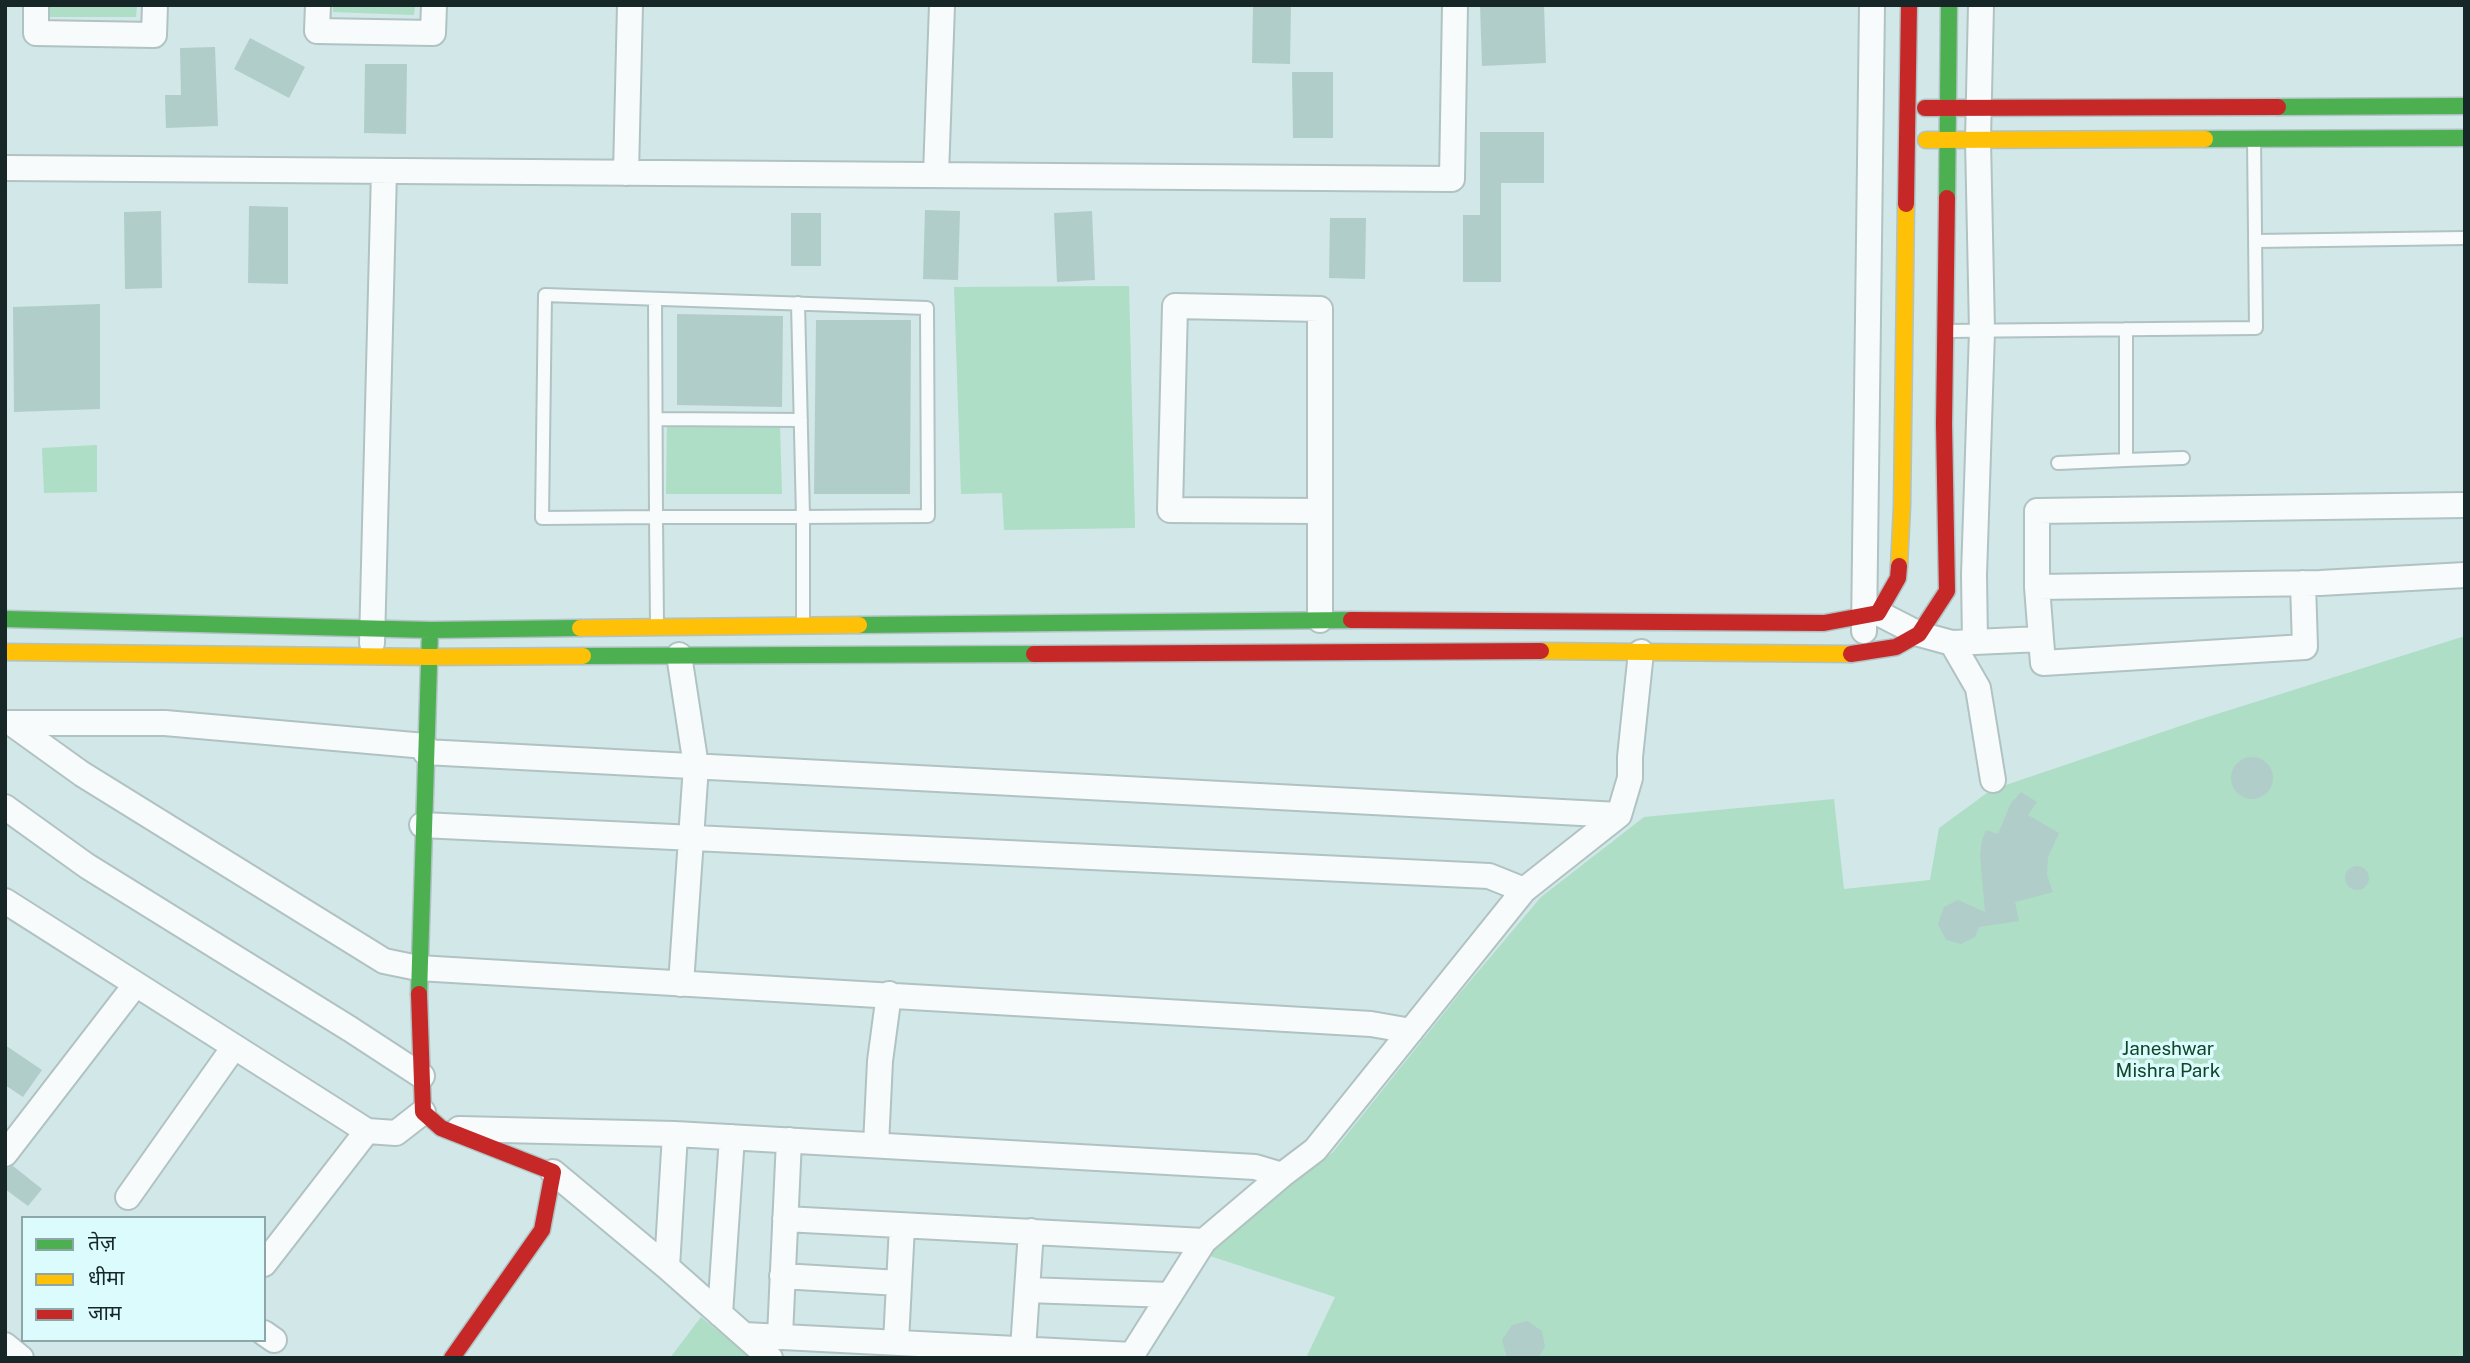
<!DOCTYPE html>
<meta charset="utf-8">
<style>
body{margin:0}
#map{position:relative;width:2470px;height:1363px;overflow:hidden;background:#d1e7e8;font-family:"Public Sans","Noto Sans Devanagari",sans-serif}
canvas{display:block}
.frame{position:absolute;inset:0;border:7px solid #172728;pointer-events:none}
.legend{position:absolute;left:21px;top:1216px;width:245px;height:126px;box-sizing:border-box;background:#dbfbfd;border:2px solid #8da6a8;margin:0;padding:9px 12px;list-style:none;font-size:21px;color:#172728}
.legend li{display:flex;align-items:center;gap:14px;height:35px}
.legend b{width:35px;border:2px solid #8da6a8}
</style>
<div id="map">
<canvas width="2470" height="1363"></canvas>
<div class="frame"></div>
<ul class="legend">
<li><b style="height:9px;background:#4caf50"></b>तेज़</li>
<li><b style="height:9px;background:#ffc107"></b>धीमा</li>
<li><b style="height:9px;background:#c62828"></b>जाम</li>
</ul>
</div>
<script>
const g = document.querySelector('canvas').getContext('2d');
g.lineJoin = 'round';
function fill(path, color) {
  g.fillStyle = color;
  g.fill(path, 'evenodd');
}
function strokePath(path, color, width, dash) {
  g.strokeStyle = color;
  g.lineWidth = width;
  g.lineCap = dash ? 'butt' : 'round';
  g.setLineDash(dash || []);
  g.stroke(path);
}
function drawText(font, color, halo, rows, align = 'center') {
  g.font = font + ' "Public Sans",sans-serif';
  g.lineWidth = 7;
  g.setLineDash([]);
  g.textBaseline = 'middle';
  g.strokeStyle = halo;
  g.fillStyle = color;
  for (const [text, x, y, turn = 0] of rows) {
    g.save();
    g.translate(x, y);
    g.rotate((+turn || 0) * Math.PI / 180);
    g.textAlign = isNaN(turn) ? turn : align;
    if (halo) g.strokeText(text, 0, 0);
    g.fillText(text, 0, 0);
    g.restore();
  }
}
fill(new Path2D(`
 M 47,5 L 137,5 L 136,17 L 47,17 Z
 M 333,5 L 415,5 L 414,15 L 333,12 Z
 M 1129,286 L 1135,528 L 1004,530 L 1002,493 L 961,494 L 954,287 Z
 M 667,426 L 780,426 L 782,494 L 666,494 Z
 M 97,445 L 97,492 L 44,493 L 42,448 Z
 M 2465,636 L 2465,1358 L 1306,1358 L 1335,1297 L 1204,1254 L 1333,1152 L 1460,993 L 1541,897 L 1644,817 L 1834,799 L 1844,889 L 1930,880 L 1939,828 L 1991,790 L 2198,720 Z
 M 701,1317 L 751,1358 L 670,1358 Z`), '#aedec5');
fill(new Path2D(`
 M 1253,5 L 1291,5 L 1290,64 L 1252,63 Z
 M 1480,5 L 1544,5 L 1546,63 L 1482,66 Z
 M 250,38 L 305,67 L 289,98 L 234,69 Z
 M 215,47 L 218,126 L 166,128 L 165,95 L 181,95 L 180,48 Z
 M 365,64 L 407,64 L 406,134 L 364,133 Z
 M 1292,72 L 1333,72 L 1333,138 L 1293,138 Z
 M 1480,132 L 1544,132 L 1544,183 L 1501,183 L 1501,282 L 1463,282 L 1463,215 L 1480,215 Z
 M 249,206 L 288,207 L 288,284 L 248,283 Z
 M 925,210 L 960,211 L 958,280 L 923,279 Z
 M 161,211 L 162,288 L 125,289 L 124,212 Z
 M 1092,211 L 1095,280 L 1057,282 L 1054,213 Z
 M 791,213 L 821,213 L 821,266 L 791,266 Z
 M 1330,218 L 1366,218 L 1365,279 L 1329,278 Z
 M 100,304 L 100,409 L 14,412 L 13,307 Z
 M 677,314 L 783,316 L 782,407 L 677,405 Z
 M 816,320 L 911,320 L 910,494 L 814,494 Z
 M2231 778a21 21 0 1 1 42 0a21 21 0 1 1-42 0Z
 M 2021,792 L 2037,802 L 2028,815 L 2059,833 L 2048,857 L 2047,875 L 2053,892 L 2015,902 L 2019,921 L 1979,927 L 1975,937 L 1961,944 L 1946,940 L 1938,924 L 1944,907 L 1958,900 L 1985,912 L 1980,855 L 1982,840 L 1986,830 L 1998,834 L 2011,803 Z
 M2345 878a12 12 0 1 1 24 0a12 12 0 1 1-24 0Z
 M 5,1045 L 42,1070 L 23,1097 L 5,1085 Z
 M 13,1166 L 42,1189 L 28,1206 L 5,1189 L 5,1169 Z
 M 1527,1321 L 1542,1331 L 1545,1347 L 1538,1358 L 1507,1358 L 1502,1340 L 1512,1325 Z`), '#b1cdca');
const lane = new Path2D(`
 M 2256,241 L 2465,238
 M 655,299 L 656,517 L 803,517 L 798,303
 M 2126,329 L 2126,460 L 2183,458
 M 1946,331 L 2256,328 L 2254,139
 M 657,419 L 801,420
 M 2058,463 L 2126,460
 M 657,625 L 656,517 L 542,518 L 545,295 L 927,308 L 928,516 L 803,517 L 803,622`);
const street = new Path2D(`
 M 36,5 L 36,33 L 154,35 L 155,5
 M 318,5 L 317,31 L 433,33 L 434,5
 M 5,168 L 1452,179 L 1455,5
 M 626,173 L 630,5
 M 936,175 L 942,5
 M 1319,511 L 1170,510 L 1175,306 L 1320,309 L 1320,620
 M 2037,587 L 2320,583 L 2465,575
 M 1878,613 L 1919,634 L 1952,643 L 1978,688 L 1993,780
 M 1864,631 L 1872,5
 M 2041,639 L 2043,663 L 2305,647 L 2303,583
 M 1975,642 L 1974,575 L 1982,331 L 1978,140 L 1981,5
 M 372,643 L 384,171
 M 1952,643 L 2041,639 L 2037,587 L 2037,511 L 2465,505
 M 679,655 L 696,766 L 681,984
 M 9,723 L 165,723 L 425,746
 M 11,723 L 82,774 L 384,961 L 418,968 L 1371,1024 L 1411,1031
 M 425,752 L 1619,815
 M 5,807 L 87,866 L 350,1029 L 422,1076
 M 422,825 L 1489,876 L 1524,890
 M 5,901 L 367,1131
 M 459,1129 L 675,1134 L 1255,1167 L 1282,1175
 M 876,1145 L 880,1061 L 889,994
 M 5,1154 L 136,984
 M 553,1172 L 667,1267 L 770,1358
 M 128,1197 L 234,1047
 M 785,1219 L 1204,1241
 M 264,1264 L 367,1131 L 396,1133 L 423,1112
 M 667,1267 L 675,1134
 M 782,1276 L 899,1283
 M 1027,1290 L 1170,1295
 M 720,1314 L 732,1137
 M 264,1333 L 274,1340
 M 744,1335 L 1132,1355
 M 780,1336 L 789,1140
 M 896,1342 L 902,1226
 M 5,1345 L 21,1358
 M 1023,1349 L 1031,1231
 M 1130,1358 L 1204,1241 L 1282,1175 L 1315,1150 L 1524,890 L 1619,815 L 1630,778 L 1630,757 L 1641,652`);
const fast = new Path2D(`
 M 2278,107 L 2465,106
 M 2205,139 L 2465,138
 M 1947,198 L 1949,5
 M 5,619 L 430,630 L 580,628
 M 859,625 L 1351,620
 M 583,656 L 1034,654
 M 419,994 L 430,632`);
const slow = new Path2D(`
 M 1926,140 L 2205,139
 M 1899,566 L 1902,506 L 1906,204
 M 580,628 L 859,625
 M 1541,651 L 1851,654
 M 5,652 L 429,657 L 583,656`);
const jam = new Path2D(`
 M 1925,108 L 2278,107
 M 1906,204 L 1909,5
 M 1351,620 L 1824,623 L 1878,613 L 1898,578 L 1899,566
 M 1034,654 L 1541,651
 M 1851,654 L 1896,647 L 1919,634 L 1947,591 L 1944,424 L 1947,198
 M 419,994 L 423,1112 L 441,1128 L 553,1172 L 542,1230 L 452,1358`);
strokePath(lane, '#b1c2c3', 16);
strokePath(street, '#b1c2c3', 28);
strokePath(fast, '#b1c2c3', 19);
strokePath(slow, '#b1c2c3', 19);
strokePath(jam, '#b1c2c3', 19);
strokePath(lane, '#f8fbfc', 12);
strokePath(street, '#f8fbfc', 24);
strokePath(fast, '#4caf50', 16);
strokePath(slow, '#ffc107', 16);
strokePath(jam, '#c62828', 16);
drawText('19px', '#104528', '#dbfbfd', [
 ["Janeshwar",2168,1049],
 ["Mishra Park",2168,1071]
]);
</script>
